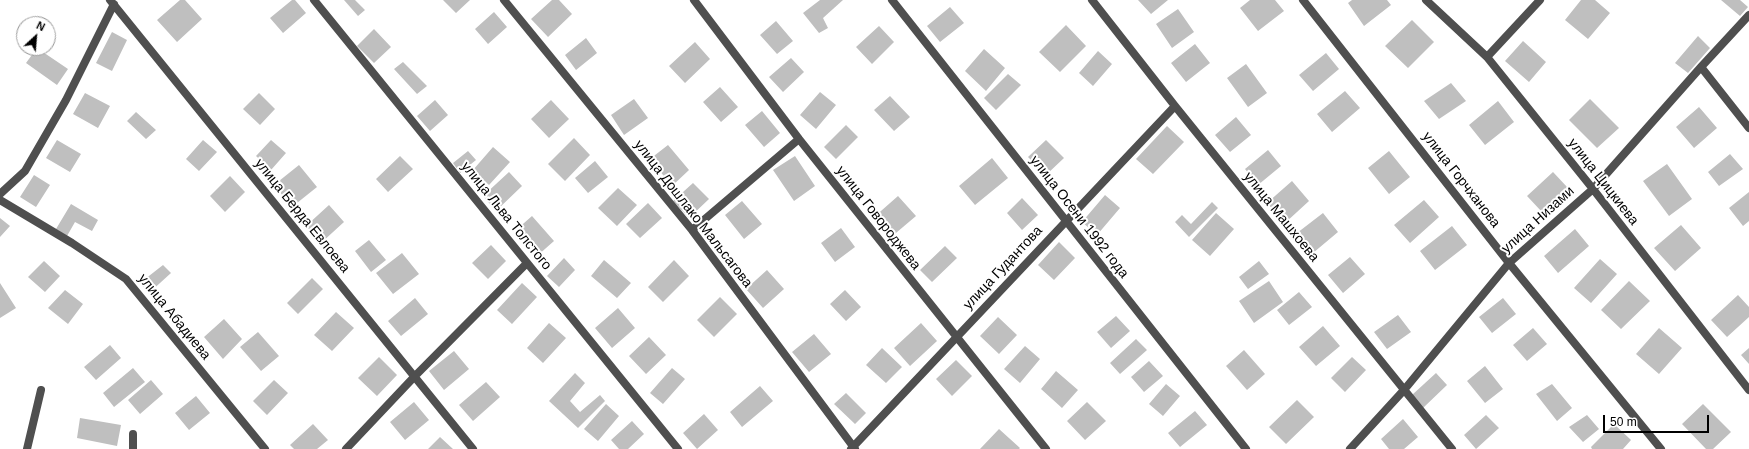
<!DOCTYPE html>
<meta charset="utf-8">
<style>
body{margin:0}
#map{position:relative;width:1749px;height:449px;overflow:hidden;background:#fff;font-family:Arial,sans-serif}
canvas{display:block}
.north{position:absolute;left:16px;top:16px;width:40px;height:40px;box-sizing:border-box;background:#fff;border:1px solid #999;border-radius:50%;rotate:26deg;font-size:11px;font-weight:700;line-height:16px;text-align:center;color:#000}
.north::after{content:'';display:block;margin:auto;width:14px;height:18px;background:#000;clip-path:polygon(50% 0,100% 100%,50% 72%,0 100%)}
.scale{position:absolute;left:1603px;top:415px;width:106px;height:18px;box-sizing:border-box;border:2px solid #000;border-top:0;padding-left:5px;font-size:12px;line-height:14px;white-space:nowrap;color:#000;-webkit-text-stroke:3px #fff;paint-order:stroke}
</style>
<div id="map">
<canvas width="1749" height="449"></canvas>
<div class="north">N</div>
<div class="scale">50 m</div>
</div>
<script>
const g = document.querySelector('canvas').getContext('2d');
g.lineJoin = 'round';
function fill(path, color) {
  g.fillStyle = color;
  g.fill(path, 'evenodd');
}
function strokePath(path, color, width, dash) {
  g.strokeStyle = color;
  g.lineWidth = width;
  g.lineCap = dash ? 'butt' : 'round';
  g.setLineDash(dash || []);
  g.stroke(path);
}
function drawText(font, color, halo, rows, align = 'center') {
  g.font = font + ' Arial,sans-serif';
  g.lineWidth = 4;
  g.setLineDash([]);
  g.textBaseline = 'middle';
  g.strokeStyle = halo;
  g.fillStyle = color;
  for (const [text, x, y, turn = 0] of rows) {
    g.save();
    g.translate(x, y);
    g.rotate((+turn || 0) * Math.PI / 180);
    g.textAlign = isNaN(turn) ? turn : align;
    if (halo) g.strokeText(text, 0, 0);
    g.fillText(text, 0, 0);
    g.restore();
  }
}
fill(new Path2D(`
 M 180,0 L 185,0 L 202,19 L 177,42 L 157,20 Z
 M 292,0 L 295,0 L 306,13 L 283,33 L 270,18 Z
 M 344,0 L 355,0 L 365,10 L 358,16 Z
 M 443,0 L 470,0 L 456,13 Z
 M 552,0 L 559,0 L 572,14 L 548,37 L 531,19 Z
 M 820,0 L 843,0 L 823,18 L 828,28 L 819,33 L 803,13 Z
 M 1138,0 L 1168,0 L 1151,14 Z
 M 1250,0 L 1275,0 L 1284,11 L 1258,31 L 1240,8 Z
 M 1352,0 L 1387,0 L 1391,5 L 1364,26 L 1348,3 Z
 M 1581,0 L 1595,0 L 1610,13 L 1588,39 L 1565,20 Z
 M 1721,0 L 1740,0 L 1748,7 L 1740,16 Z
 M 950,7 L 964,23 L 940,42 L 927,26 Z
 M 1178,9 L 1194,32 L 1172,48 L 1156,24 Z
 M 494,12 L 507,27 L 488,44 L 475,29 Z
 M 1412,20 L 1434,42 L 1408,68 L 1385,46 Z
 M 776,21 L 793,41 L 777,54 L 760,35 Z
 M 1066,25 L 1086,46 L 1060,72 L 1039,52 Z
 M 879,26 L 894,42 L 872,64 L 856,47 Z
 M 374,29 L 391,47 L 374,63 L 357,46 Z
 M 112,32 L 127,40 L 112,71 L 96,63 Z
 M 1698,36 L 1710,48 L 1688,73 L 1675,63 Z
 M 586,38 L 597,53 L 576,70 L 565,55 Z
 M 1523,41 L 1546,62 L 1529,82 L 1505,61 Z
 M 695,42 L 710,59 L 685,83 L 669,66 Z
 M 1195,44 L 1210,63 L 1186,82 L 1171,63 Z
 M 37,48 L 68,69 L 57,85 L 26,63 Z
 M 984,49 L 1005,68 L 986,91 L 965,71 Z
 M 1098,51 L 1112,64 L 1093,86 L 1079,73 Z
 M 1326,53 L 1339,69 L 1313,91 L 1299,75 Z
 M 791,58 L 804,72 L 783,92 L 769,77 Z
 M 403,62 L 427,86 L 417,94 L 394,69 Z
 M 1246,64 L 1267,93 L 1248,107 L 1227,78 Z
 M 1008,74 L 1021,85 L 996,110 L 984,98 Z
 M 1451,83 L 1466,101 L 1439,119 L 1424,101 Z
 M 720,87 L 738,107 L 721,122 L 703,102 Z
 M 1345,91 L 1360,108 L 1332,132 L 1317,114 Z
 M 820,92 L 836,105 L 816,129 L 800,115 Z
 M 85,93 L 110,106 L 98,128 L 73,114 Z
 M 259,93 L 275,109 L 260,125 L 243,109 Z
 M 890,96 L 910,117 L 894,131 L 874,110 Z
 M 634,99 L 648,118 L 624,135 L 611,115 Z
 M 1590,99 L 1619,128 L 1597,148 L 1569,120 Z
 M 435,100 L 448,115 L 430,131 L 417,116 Z
 M 551,100 L 569,119 L 549,138 L 531,119 Z
 M 1498,101 L 1514,122 L 1485,145 L 1469,125 Z
 M 1699,107 L 1717,128 L 1694,148 L 1676,127 Z
 M 762,111 L 780,133 L 764,147 L 745,125 Z
 M 136,112 L 156,130 L 146,139 L 127,121 Z
 M 1236,117 L 1251,135 L 1230,152 L 1215,135 Z
 M 846,125 L 858,137 L 836,159 L 824,147 Z
 M 1167,126 L 1184,142 L 1153,174 L 1136,159 Z
 M 574,138 L 590,155 L 565,181 L 548,164 Z
 M 57,140 L 81,154 L 70,172 L 46,158 Z
 M 203,140 L 217,152 L 199,171 L 186,159 Z
 M 271,140 L 286,153 L 271,170 L 256,156 Z
 M 1046,140 L 1064,158 L 1046,175 L 1028,157 Z
 M 668,145 L 689,170 L 672,186 L 650,159 Z
 M 493,147 L 510,162 L 489,185 L 473,170 Z
 M 1268,150 L 1281,166 L 1258,185 L 1245,169 Z
 M 468,151 L 476,160 L 460,173 L 453,163 Z
 M 1389,151 L 1410,177 L 1389,194 L 1368,168 Z
 M 1730,154 L 1743,169 L 1719,186 L 1708,172 Z
 M 400,156 L 413,169 L 388,192 L 376,179 Z
 M 795,156 L 815,186 L 794,201 L 773,170 Z
 M 992,158 L 1008,178 L 975,205 L 959,186 Z
 M 595,161 L 608,177 L 588,193 L 575,178 Z
 M 1667,164 L 1692,199 L 1669,216 L 1643,181 Z
 M 299,165 L 317,187 L 292,207 L 274,185 Z
 M 509,172 L 522,186 L 496,211 L 483,196 Z
 M 1553,172 L 1568,188 L 1542,212 L 1527,196 Z
 M 34,175 L 50,185 L 36,207 L 20,197 Z
 M 230,176 L 245,192 L 225,212 L 210,196 Z
 M 1292,181 L 1309,201 L 1285,223 L 1267,203 Z
 M 693,183 L 709,199 L 689,218 L 673,201 Z
 M 618,188 L 637,205 L 617,226 L 598,208 Z
 M 1749,192 L 1749,221 L 1743,226 L 1729,208 Z
 M 1105,195 L 1120,208 L 1097,235 L 1082,222 Z
 M 898,196 L 916,216 L 890,238 L 873,218 Z
 M 1022,198 L 1038,215 L 1022,230 L 1007,213 Z
 M 1424,200 L 1439,217 L 1410,243 L 1394,225 Z
 M 742,201 L 762,224 L 744,239 L 725,215 Z
 M 1212,202 L 1218,208 L 1189,237 L 1175,222 L 1182,215 L 1191,224 Z
 M 648,203 L 662,218 L 640,238 L 626,224 Z
 M 71,204 L 98,220 L 92,231 L 75,222 L 67,236 L 56,229 Z
 M 329,205 L 344,222 L 321,243 L 306,226 Z
 M 1216,213 L 1234,229 L 1210,256 L 1192,240 Z
 M 1323,213 L 1338,232 L 1313,253 L 1297,233 Z
 M 532,216 L 554,241 L 537,256 L 515,231 Z
 M 0,218 L 10,226 L 0,237 Z
 M 1681,225 L 1701,248 L 1675,271 L 1654,248 Z
 M 1452,226 L 1467,245 L 1435,270 L 1420,251 Z
 M 841,228 L 855,247 L 835,262 L 821,243 Z
 M 1575,229 L 1589,246 L 1558,273 L 1544,256 Z
 M 369,240 L 386,260 L 371,272 L 355,251 Z
 M 1059,242 L 1075,258 L 1054,280 L 1038,265 Z
 M 491,245 L 506,261 L 488,279 L 472,263 Z
 M 945,246 L 957,258 L 932,282 L 920,270 Z
 M 402,253 L 419,274 L 393,294 L 376,273 Z
 M 1350,257 L 1365,274 L 1343,293 L 1328,275 Z
 M 564,258 L 575,270 L 559,287 L 547,276 Z
 M 1600,259 L 1617,274 L 1591,303 L 1574,288 Z
 M 604,260 L 631,283 L 617,298 L 591,276 Z
 M 674,260 L 689,276 L 663,302 L 648,287 Z
 M 44,261 L 60,276 L 45,292 L 28,277 Z
 M 1259,261 L 1269,274 L 1248,289 L 1239,277 Z
 M 163,265 L 171,273 L 149,293 L 140,283 Z
 M 767,270 L 784,289 L 763,308 L 746,289 Z
 M 312,278 L 323,289 L 298,314 L 287,303 Z
 M 1269,281 L 1283,302 L 1254,323 L 1239,301 Z
 M 1629,281 L 1650,301 L 1621,329 L 1601,310 Z
 M 0,283 L 16,308 L 0,318 Z
 M 522,283 L 537,297 L 512,324 L 497,310 Z
 M 65,290 L 83,304 L 68,324 L 48,308 Z
 M 845,290 L 861,307 L 846,321 L 830,304 Z
 M 1299,292 L 1312,307 L 1289,325 L 1277,310 Z
 M 1738,295 L 1749,307 L 1749,317 L 1727,337 L 1711,320 Z
 M 720,297 L 737,314 L 714,337 L 697,320 Z
 M 415,298 L 428,314 L 401,336 L 388,321 Z
 M 1503,298 L 1516,314 L 1492,333 L 1479,317 Z
 M 618,308 L 635,328 L 612,348 L 595,328 Z
 M 336,312 L 354,328 L 332,351 L 314,335 Z
 M 1398,315 L 1411,332 L 1387,349 L 1374,332 Z
 M 1116,316 L 1130,331 L 1111,348 L 1097,332 Z
 M 998,317 L 1017,335 L 999,354 L 980,336 Z
 M 224,319 L 242,339 L 223,359 L 204,337 Z
 M 549,323 L 566,338 L 543,363 L 527,348 Z
 M 921,323 L 937,341 L 910,366 L 894,348 Z
 M 1323,326 L 1340,346 L 1316,366 L 1299,347 Z
 M 1533,328 L 1547,344 L 1527,361 L 1513,345 Z
 M 1659,328 L 1682,348 L 1659,374 L 1636,354 Z
 M 258,332 L 279,356 L 261,371 L 240,347 Z
 M 814,334 L 831,354 L 809,372 L 792,352 Z
 M 649,337 L 666,355 L 646,374 L 629,356 Z
 M 1136,339 L 1147,350 L 1120,374 L 1110,363 Z
 M 110,345 L 121,358 L 96,380 L 84,367 Z
 M 1025,346 L 1040,359 L 1020,383 L 1004,369 Z
 M 882,348 L 902,367 L 886,383 L 866,365 Z
 M 1749,348 L 1749,364 L 1741,355 Z
 M 1244,350 L 1265,374 L 1247,390 L 1226,366 Z
 M 454,351 L 469,369 L 444,390 L 429,371 Z
 M 379,357 L 397,375 L 377,396 L 358,378 Z
 M 1352,357 L 1366,370 L 1345,392 L 1331,378 Z
 M 956,360 L 972,376 L 952,396 L 936,379 Z
 M 1149,361 L 1163,376 L 1144,392 L 1131,377 Z
 M 1485,366 L 1503,389 L 1485,403 L 1467,381 Z
 M 133,368 L 145,382 L 114,407 L 103,393 Z
 M 672,368 L 685,379 L 663,404 L 650,393 Z
 M 1056,371 L 1078,390 L 1062,408 L 1041,389 Z
 M 575,373 L 585,383 L 570,401 L 580,412 L 600,395 L 605,401 L 578,428 L 549,401 Z
 M 1436,373 L 1447,385 L 1423,408 L 1412,395 Z
 M 151,380 L 163,394 L 140,414 L 128,400 Z
 M 274,380 L 288,393 L 267,415 L 253,401 Z
 M 486,382 L 500,397 L 473,421 L 459,405 Z
 M 1166,384 L 1180,396 L 1163,416 L 1149,404 Z
 M 1552,384 L 1572,408 L 1557,421 L 1536,394 Z
 M 760,386 L 773,401 L 742,427 L 730,412 Z
 M 846,393 L 866,413 L 855,424 L 834,404 Z
 M 196,396 L 210,413 L 189,430 L 175,413 Z
 M 1297,400 L 1314,417 L 1286,444 L 1269,427 Z
 M 414,402 L 429,420 L 405,440 L 390,422 Z
 M 1087,402 L 1106,421 L 1085,440 L 1067,421 Z
 M 606,404 L 619,416 L 598,441 L 584,429 Z
 M 1703,404 L 1731,432 L 1713,449 L 1706,449 L 1682,424 Z
 M 1195,411 L 1207,425 L 1180,447 L 1168,433 Z
 M 704,414 L 718,430 L 697,449 L 683,433 Z
 M 1486,415 L 1499,428 L 1476,449 L 1464,435 Z
 M 1587,415 L 1599,429 L 1583,442 L 1569,427 Z
 M 80,418 L 121,425 L 117,446 L 77,438 Z
 M 1403,419 L 1418,437 L 1404,449 L 1389,449 L 1381,439 Z
 M 632,421 L 644,434 L 628,449 L 619,449 L 611,440 Z
 M 313,424 L 328,440 L 317,449 L 294,449 L 290,445 Z
 M 1614,424 L 1631,440 L 1623,449 L 1592,449 L 1591,447 Z
 M 999,429 L 1020,448 L 1019,449 L 980,449 Z
 M 440,437 L 453,449 L 428,449 Z`), '#bfbfbf');
strokePath(new Path2D(`
 M 110,0 L 473,449
 M 314,0 L 678,449
 M 504,0 L 692,230 L 855,449
 M 694,0 L 799,139 L 1046,449
 M 892,0 L 1246,449
 M 1092,0 L 1175,106 L 1452,449
 M 1303,0 L 1509,263 L 1661,449
 M 1426,0 L 1487,57 L 1593,189 L 1749,390
 M 1487,57 L 1540,0
 M 1701,67 L 1749,128
 M 0,194 L 25,171 L 66,100 L 114,4
 M 0,200 L 72,243 L 126,279 L 265,449
 M 692,230 L 799,139
 M 27,449 L 41,390
 M 133,449 L 133,434
 M 346,449 L 415,376 L 527,263
 M 851,449 L 1175,106
 M 1350,449 L 1404,390 L 1509,263 L 1593,189 L 1701,67 L 1749,15`), '#4f4f4f', 8);
drawText('14px', '#000', '#fff', [
 ["улица Горчханова",1461,180,52],
 ["улица Цицкиева",1603,182,52],
 ["улица Дошлако Мальсагова",693,214,52],
 ["улица Берда Евлоева",302,216,51],
 ["улица Льва Толстого",506,216,51],
 ["улица Осени 1992 года",1079,217,52],
 ["улица Машхоева",1281,217,51],
 ["улица Говороджева",878,218,52],
 ["улица Низами",1538,220,-42],
 ["улица Гудантова",1003,268,-47],
 ["улица Абадиева",174,317,51]
]);
</script>
